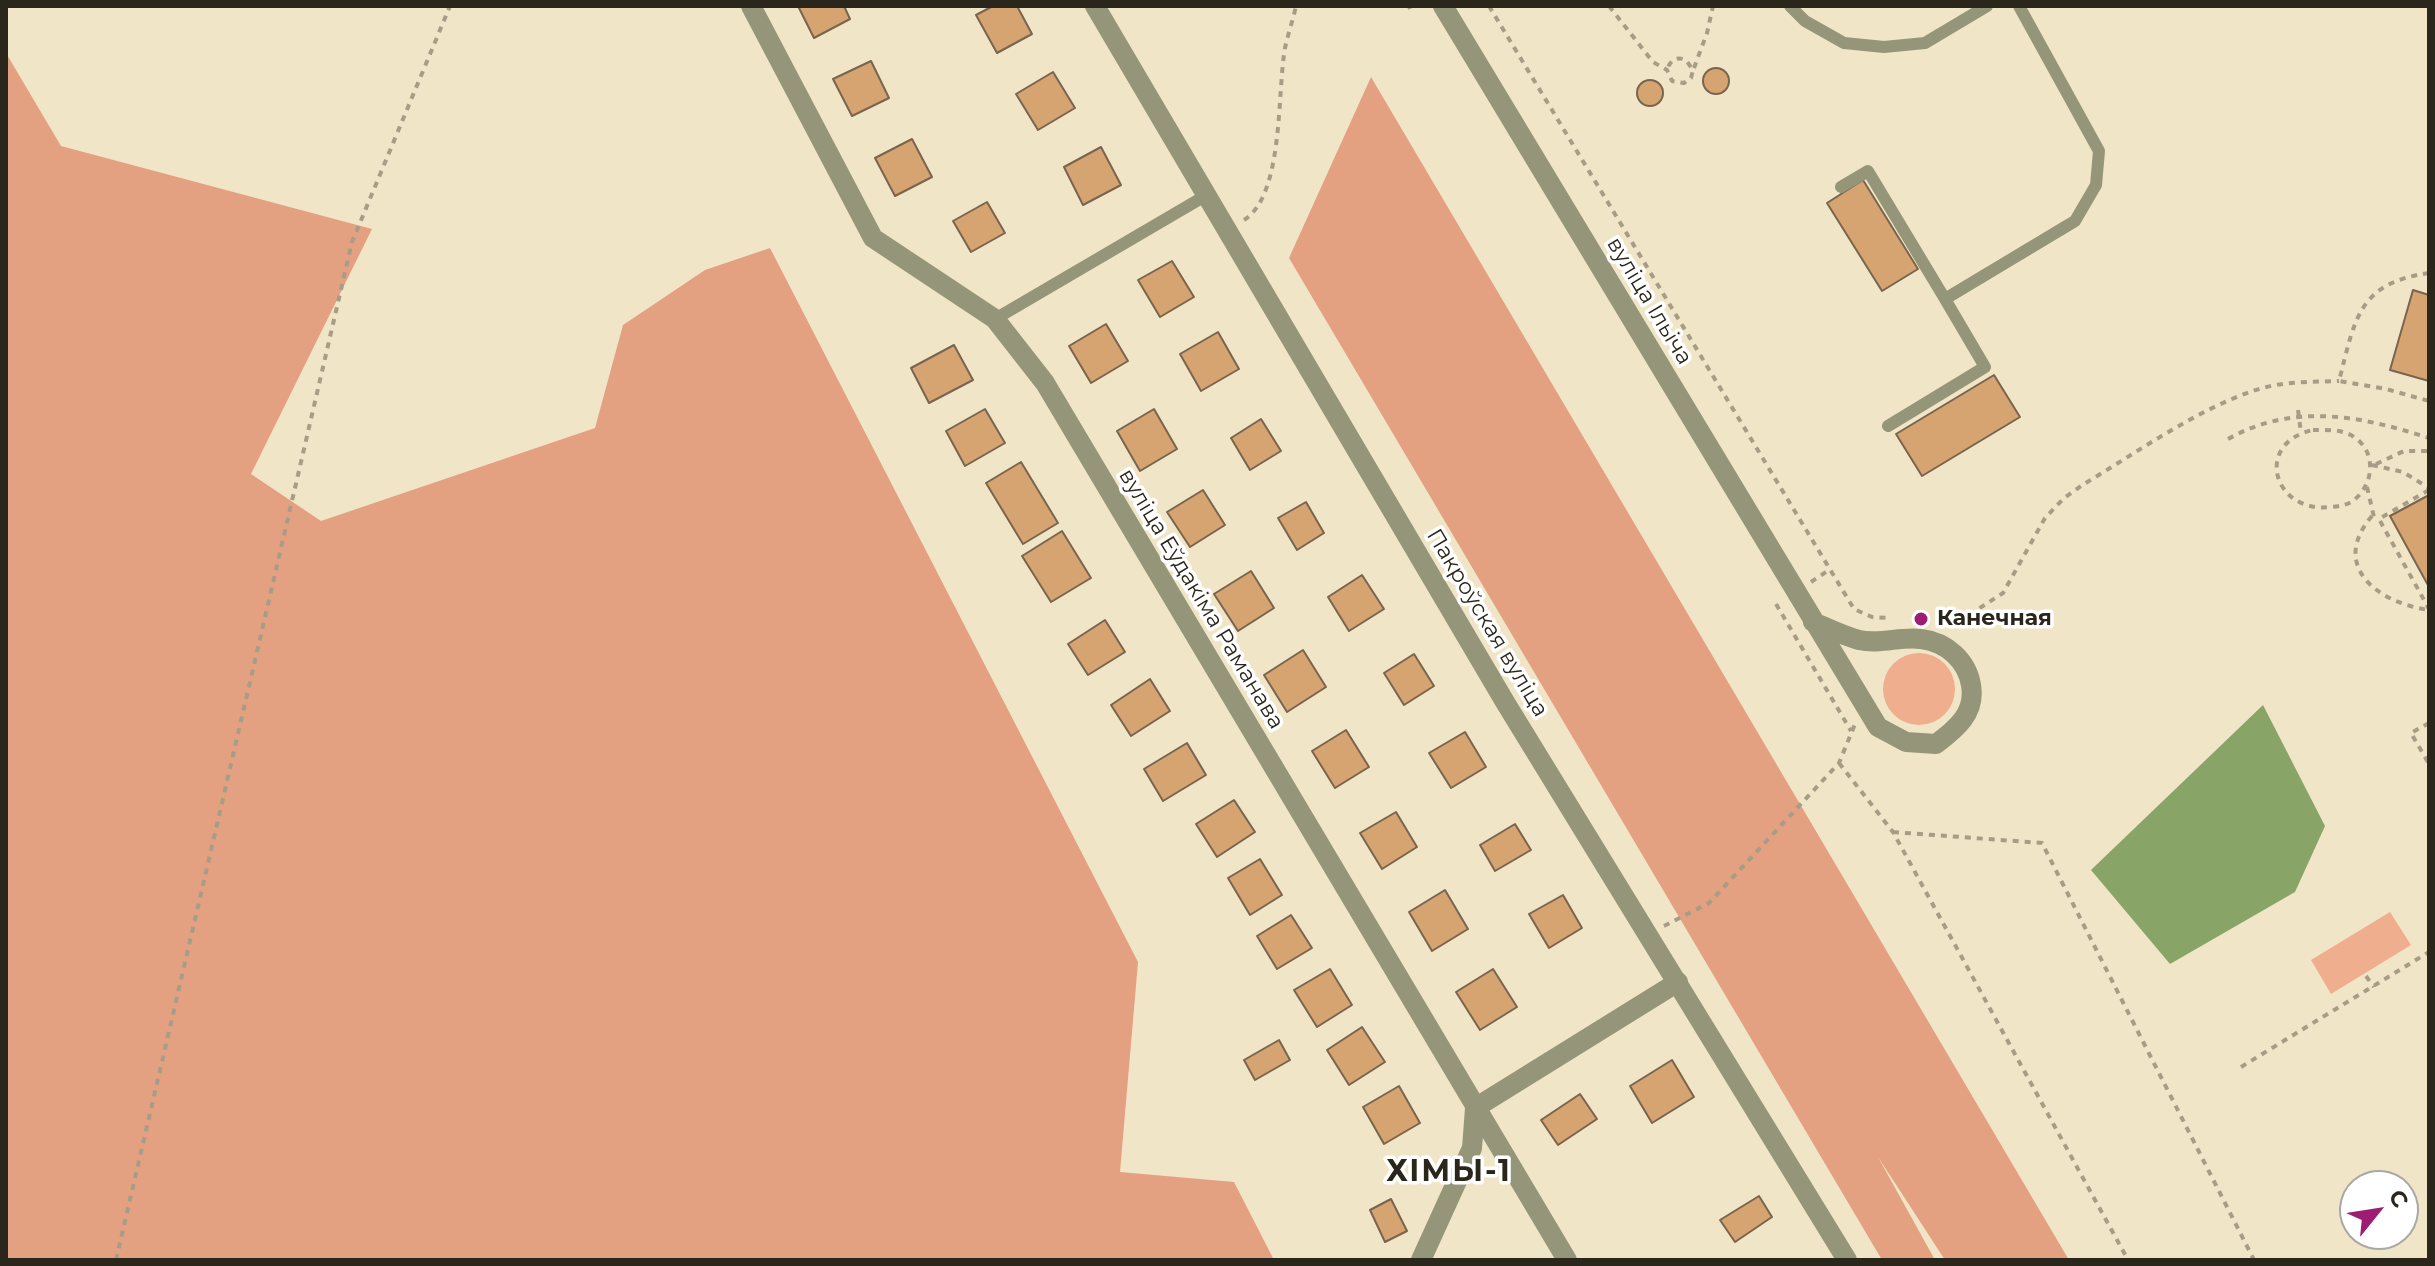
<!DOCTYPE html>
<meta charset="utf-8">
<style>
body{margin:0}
#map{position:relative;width:2435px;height:1266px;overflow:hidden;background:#f1e5c7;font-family:Montserrat,sans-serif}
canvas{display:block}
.frame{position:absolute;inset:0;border:8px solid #2b261b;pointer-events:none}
.north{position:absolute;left:2339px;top:1170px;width:80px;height:80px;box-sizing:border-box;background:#fff;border:2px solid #aaa8a4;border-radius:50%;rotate:60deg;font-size:22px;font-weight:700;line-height:32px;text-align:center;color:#2b261b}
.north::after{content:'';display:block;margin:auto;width:28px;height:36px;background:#9c1d71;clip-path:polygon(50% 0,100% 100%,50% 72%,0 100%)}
</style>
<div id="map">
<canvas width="2435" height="1266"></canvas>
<div class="frame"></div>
<div class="north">С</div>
</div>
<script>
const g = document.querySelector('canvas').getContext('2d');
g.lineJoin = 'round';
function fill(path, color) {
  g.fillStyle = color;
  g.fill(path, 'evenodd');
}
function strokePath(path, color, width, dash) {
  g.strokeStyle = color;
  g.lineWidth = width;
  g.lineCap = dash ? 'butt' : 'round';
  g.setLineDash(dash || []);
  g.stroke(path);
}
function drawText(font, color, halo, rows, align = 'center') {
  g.font = font + ' Montserrat,sans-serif';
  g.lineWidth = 7;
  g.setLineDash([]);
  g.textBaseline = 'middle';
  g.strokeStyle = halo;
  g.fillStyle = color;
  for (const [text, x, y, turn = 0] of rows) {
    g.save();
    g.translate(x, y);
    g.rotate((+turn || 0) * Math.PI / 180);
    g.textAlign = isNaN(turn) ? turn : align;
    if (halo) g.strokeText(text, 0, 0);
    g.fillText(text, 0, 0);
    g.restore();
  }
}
fill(new Path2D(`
 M1883 689a36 36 0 1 1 72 0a36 36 0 1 1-72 0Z
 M 2390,912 L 2411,945 L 2331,994 L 2311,960 Z`), '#efae8d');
fill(new Path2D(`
 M 6,53 L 61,146 L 372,229 L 251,474 L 321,521 L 595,428 L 623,325 L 705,270 L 770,248 L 1138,962 L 1120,1172 L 1234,1182 L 1274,1260 L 6,1260 Z
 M 1371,77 L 2069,1260 L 1945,1260 L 1878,1157 L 1935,1260 L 1882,1260 L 1289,258 Z`), '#e3a181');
fill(new Path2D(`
 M 2263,705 L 2325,826 L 2295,892 L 2170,964 L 2091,870 Z`), '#88a467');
const building = new Path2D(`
 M 798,6 L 844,6 L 850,19 L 814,38 Z
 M 993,6 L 1017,6 L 1032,34 L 997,53 L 976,15 Z
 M 871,61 L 889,98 L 852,116 L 833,79 Z
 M1703 81a13 13 0 1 1 26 0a13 13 0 1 1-26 0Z
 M 1053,72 L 1075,108 L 1038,130 L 1016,94 Z
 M1637 93a13 13 0 1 1 26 0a13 13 0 1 1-26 0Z
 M 912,139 L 932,177 L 895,196 L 875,158 Z
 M 1101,147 L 1121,185 L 1083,205 L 1064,167 Z
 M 1863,180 L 1918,269 L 1882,291 L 1827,203 Z
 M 987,202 L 1005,233 L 971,252 L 953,221 Z
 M 1172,261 L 1194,297 L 1160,317 L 1138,280 Z
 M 2413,290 L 2429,295 L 2429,381 L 2390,370 Z
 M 1106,324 L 1128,361 L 1091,383 L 1069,346 Z
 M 1218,332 L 1239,369 L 1201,391 L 1180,354 Z
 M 954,345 L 973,380 L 929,403 L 911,368 Z
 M 1994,375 L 2020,417 L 1922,476 L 1896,434 Z
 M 985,409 L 1005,443 L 965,466 L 946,431 Z
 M 1154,409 L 1177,449 L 1140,471 L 1117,431 Z
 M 1261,419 L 1281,451 L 1250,470 L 1231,438 Z
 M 1021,462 L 1058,523 L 1023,544 L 986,483 Z
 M 1203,490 L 1225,525 L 1190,547 L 1167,512 Z
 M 2429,495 L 2429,587 L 2390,516 Z
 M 1306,502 L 1324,533 L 1297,550 L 1278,518 Z
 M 1062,531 L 1091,578 L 1051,602 L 1022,556 Z
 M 1251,571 L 1274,608 L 1238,631 L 1214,594 Z
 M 1362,575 L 1384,609 L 1349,631 L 1328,597 Z
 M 1105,620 L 1125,652 L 1088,675 L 1068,644 Z
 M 1303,650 L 1326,687 L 1287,712 L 1264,675 Z
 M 1414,654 L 1434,686 L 1404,705 L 1384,673 Z
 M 1150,679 L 1170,711 L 1131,736 L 1111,705 Z
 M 1346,730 L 1369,767 L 1335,788 L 1312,751 Z
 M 1465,732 L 1486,767 L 1451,788 L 1429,753 Z
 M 1187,743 L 1206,775 L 1163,801 L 1144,769 Z
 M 1234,800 L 1255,832 L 1217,857 L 1196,824 Z
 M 1396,812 L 1417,847 L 1382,869 L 1360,833 Z
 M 1515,824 L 1531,850 L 1495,871 L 1480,845 Z
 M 1260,859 L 1282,895 L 1250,915 L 1228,878 Z
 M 1445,890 L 1468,929 L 1432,951 L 1409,912 Z
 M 1563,895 L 1582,928 L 1549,948 L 1529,914 Z
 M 1291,915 L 1312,948 L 1277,969 L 1257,936 Z
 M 1330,969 L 1352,1005 L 1317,1027 L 1294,990 Z
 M 1493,969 L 1517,1007 L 1480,1030 L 1456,992 Z
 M 1362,1027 L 1385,1062 L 1349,1085 L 1327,1050 Z
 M 1279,1040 L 1290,1060 L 1255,1080 L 1244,1060 Z
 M 1672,1060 L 1694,1097 L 1652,1123 L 1630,1086 Z
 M 1399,1086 L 1420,1123 L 1384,1144 L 1363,1107 Z
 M 1580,1094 L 1597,1119 L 1558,1145 L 1541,1120 Z
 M 1759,1196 L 1772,1217 L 1735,1242 L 1720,1220 Z
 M 1391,1199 L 1407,1231 L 1385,1242 L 1370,1210 Z`);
fill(building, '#d6a470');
strokePath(building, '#79644f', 2);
strokePath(new Path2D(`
 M 1409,6 L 1410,9
 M 1489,6 L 1854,609 L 1872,617 L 1889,618
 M 1609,6 L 1653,62 L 1667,70 L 1672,81 L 1684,83 L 1691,78 L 1693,70 L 1686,60 C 1677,56 1670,60 1667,70
 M 1694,68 L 1707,33 L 1713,6
 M 1244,220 C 1284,195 1277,92 1285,48 C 1288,34 1293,20 1296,6
 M 2429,273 C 2358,283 2355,319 2339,381 L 2386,389 L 2429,401
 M 2298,410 L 2301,433
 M 2313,430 C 2326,430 2343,429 2354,437 C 2377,452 2374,484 2354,500 C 2348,505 2340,506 2331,507 C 2273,514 2253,443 2313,430 Z
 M 2228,439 C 2294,402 2361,416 2429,438
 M 2376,464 L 2404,451 L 2429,451
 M 2372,465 L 2403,472 L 2429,488
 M 2367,487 L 2374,517
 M 2429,490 L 2379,519 L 2429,609
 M 2372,516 C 2329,566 2378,603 2429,610
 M 1811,582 L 1829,570
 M 1776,604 L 1851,731
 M 1949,625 L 1952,626 L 2003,593 L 2045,518 L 2064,498 L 2084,484 C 2136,453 2196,410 2253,391 C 2280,381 2311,382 2339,381
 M 2429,723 L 2411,733 L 2429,764
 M 1839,763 L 1893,832 L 2128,1260
 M 1893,832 L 2042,843 L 2254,1260
 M 1664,926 L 1709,903 L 1839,763 L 1855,724
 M 2366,976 L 2374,987
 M 2241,1067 L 2429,952
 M 116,1260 L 352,242 L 450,6`), '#a79d87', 4, [6, 6]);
strokePath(new Path2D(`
 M 1790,6 L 1805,21 L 1844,43 L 1884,47 L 1925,43 L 1987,6
 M 1841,187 L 1868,171 L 1945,299
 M 995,319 L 1205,196
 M 1888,426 L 1985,367 L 1945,299 L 2075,221 L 2096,185 L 2099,151 L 2019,6`), '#959679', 12);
strokePath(new Path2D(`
 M 751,6 L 873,238 L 995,319 L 1045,383 L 1567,1260
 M 1443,6 L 1878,727 L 1906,742 L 1936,744 C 1956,729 1976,713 1971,685 C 1967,661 1947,642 1921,639 C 1901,636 1880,645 1859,640 C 1844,636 1828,628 1813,622
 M 1421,1260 L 1472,1148 L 1475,1108 L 1678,982`), '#959679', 20);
strokePath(new Path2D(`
 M 1095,6 L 1505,702 L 1847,1260`), '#959679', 20);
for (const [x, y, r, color] of [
 [1921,619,8,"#9c1d71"]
]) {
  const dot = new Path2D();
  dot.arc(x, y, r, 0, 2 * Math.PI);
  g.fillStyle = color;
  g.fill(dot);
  strokePath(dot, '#fff', 3);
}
drawText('22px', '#2b261b', '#fff', [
 ["вуліца Ільіча",1649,301,59],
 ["вуліца Еўдакіма Раманава",1201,599,59],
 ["Пакроўская вуліца",1487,623,59]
]);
drawText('bold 22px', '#2b261b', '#fff', [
 ["Канечная",1937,619]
], 'left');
g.letterSpacing = '2px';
drawText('bold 30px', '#2b261b', '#fff', [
 ["ХІМЫ-1",1449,1172]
]);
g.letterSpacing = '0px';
</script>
